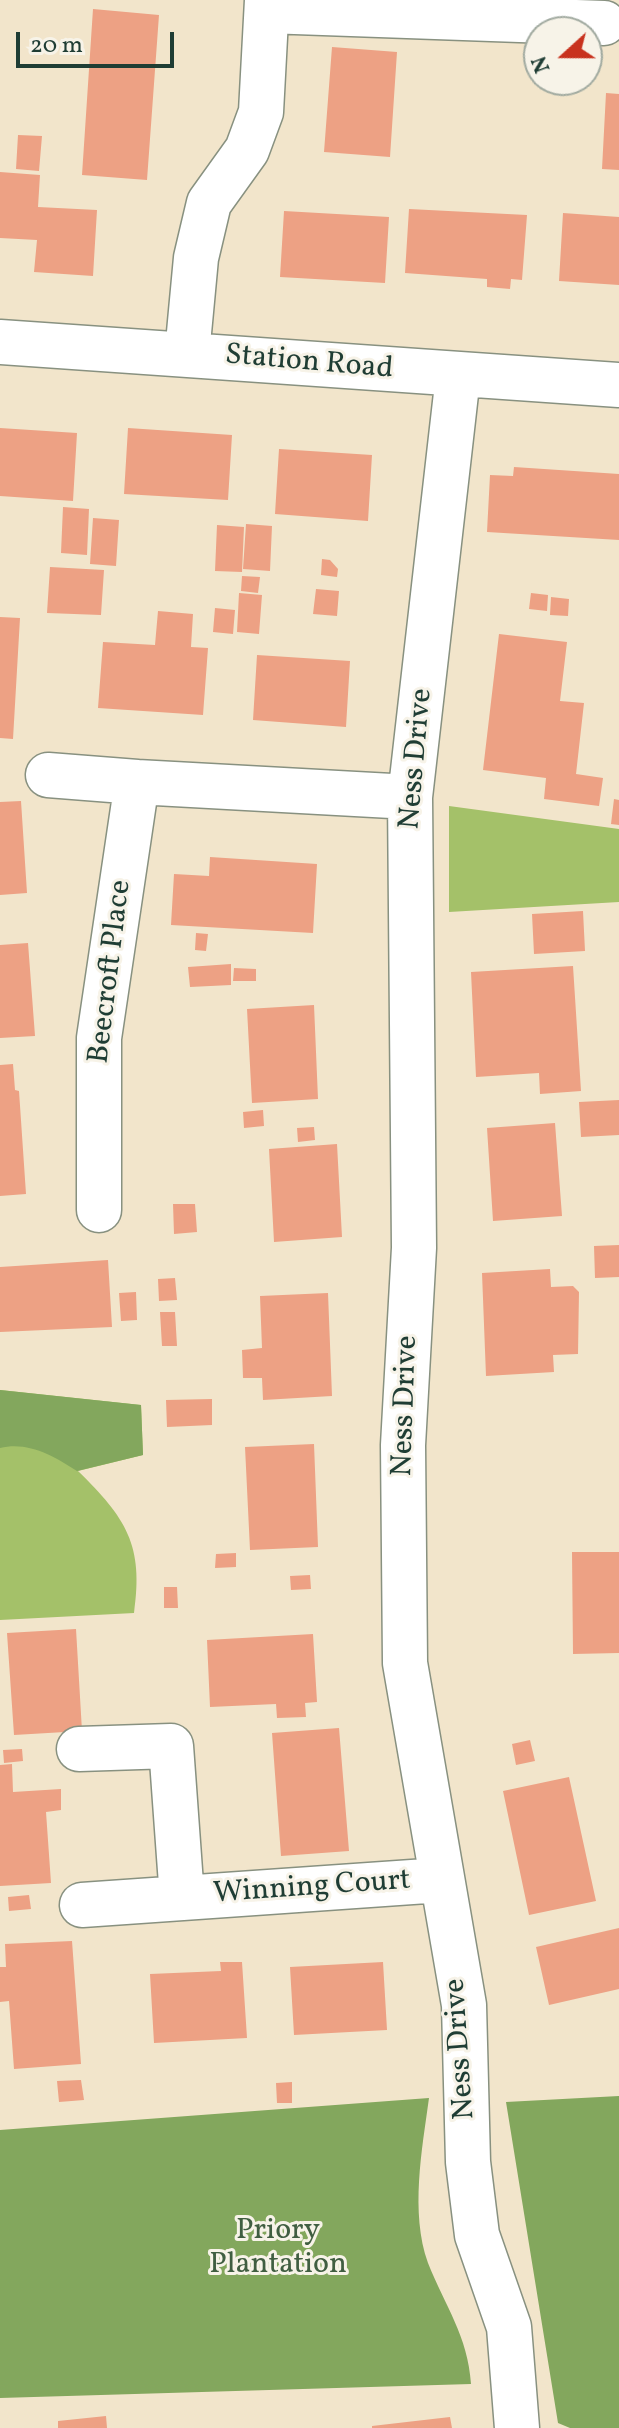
<!DOCTYPE html>
<style>
body{margin:0}
#map{position:relative;width:619px;height:2428px;overflow:hidden;background:#f2e5cb;font-family:Vollkorn,serif}
canvas{display:block}
.north{position:absolute;left:523px;top:16px;width:80px;height:80px;box-sizing:border-box;background:#f7f3e8;border:2px solid #a1aaa0;border-radius:50%;rotate:249deg;font-size:22px;font-weight:700;line-height:32px;text-align:center;color:#1f3d34}
.north::after{content:'';display:block;margin:auto;width:28px;height:36px;background:#c8321e;clip-path:polygon(50% 0,100% 100%,50% 72%,0 100%)}
.scale{position:absolute;left:16px;top:32px;width:158px;height:36px;box-sizing:border-box;border:4px solid #1f3d34;border-top:0;padding-left:10px;font-size:24px;line-height:28px;white-space:nowrap;color:#1f3d34;-webkit-text-stroke:6px #f7f3e8;paint-order:stroke}
</style>
<div id="map">
<canvas width="619" height="2428"></canvas>
<div class="north">N</div>
<div class="scale">20 m</div>
</div>
<script>
const g = document.querySelector('canvas').getContext('2d');
g.lineJoin = 'round';
function fill(path, color) {
  g.fillStyle = color;
  g.fill(path, 'evenodd');
}
function strokePath(path, color, width, dash) {
  g.strokeStyle = color;
  g.lineWidth = width;
  g.lineCap = dash ? 'butt' : 'round';
  g.setLineDash(dash || []);
  g.stroke(path);
}
function drawText(font, color, halo, rows, align = 'center') {
  g.font = font + ' Vollkorn,serif';
  g.lineWidth = 6;
  g.setLineDash([]);
  g.textBaseline = 'middle';
  g.strokeStyle = halo;
  g.fillStyle = color;
  for (const [text, x, y, turn = 0] of rows) {
    g.save();
    g.translate(x, y);
    g.rotate((+turn || 0) * Math.PI / 180);
    g.textAlign = isNaN(turn) ? turn : align;
    if (halo) g.strokeText(text, 0, 0);
    g.fillText(text, 0, 0);
    g.restore();
  }
}
fill(new Path2D(`
 M 449,806 L 619,829 L 619,902 L 449,912 Z
 M 0,1390 L 141,1405 L 143,1455 L 78,1471 C 126,1518 144,1545 134,1613 L 0,1620 Z`), '#a4c169');
fill(new Path2D(`
 M 0,1390 L 141,1405 L 143,1455 L 77,1471 C 54,1456 28,1441 0,1448 Z
 M 619,2096 L 619,2428 L 570,2428 L 558,2423 L 506,2102 Z
 M 429,2098 C 422,2150 410,2212 428,2263 C 445,2306 468,2336 471,2384 L 0,2398 L 0,2130 Z`), '#83a75d');
fill(new Path2D(`
 M 93,9 L 159,15 L 147,180 L 82,175 Z
 M 332,47 L 397,52 L 390,157 L 324,152 Z
 M 606,93 L 619,94 L 619,170 L 602,169 Z
 M 18,135 L 42,136 L 39,171 L 16,169 Z
 M 0,172 L 40,175 L 38,207 L 97,210 L 93,276 L 34,272 L 37,240 L 0,238 Z
 M 409,209 L 527,215 L 522,280 L 511,279 L 510,289 L 487,287 L 487,279 L 405,273 Z
 M 284,211 L 389,217 L 385,283 L 280,277 Z
 M 563,213 L 619,217 L 619,285 L 559,281 Z
 M 0,428 L 77,433 L 73,501 L 0,496 Z
 M 128,428 L 232,435 L 228,500 L 124,494 Z
 M 279,449 L 372,455 L 368,521 L 275,514 Z
 M 514,467 L 619,474 L 619,540 L 487,532 L 490,475 L 513,476 Z
 M 63,507 L 89,509 L 87,555 L 61,553 Z
 M 93,518 L 119,520 L 116,566 L 90,564 Z
 M 246,524 L 272,526 L 270,571 L 243,569 Z
 M 217,525 L 244,527 L 242,572 L 215,571 Z
 M 322,559 L 330,560 L 338,569 L 337,577 L 321,575 Z
 M 50,567 L 104,570 L 101,615 L 47,613 Z
 M 242,576 L 260,577 L 258,593 L 241,591 Z
 M 316,589 L 339,591 L 337,616 L 313,614 Z
 M 239,593 L 262,595 L 259,634 L 237,632 Z
 M 531,593 L 548,595 L 547,611 L 529,609 Z
 M 551,597 L 569,599 L 568,616 L 550,615 Z
 M 215,608 L 235,610 L 233,634 L 213,632 Z
 M 158,611 L 193,614 L 191,647 L 208,648 L 203,715 L 98,708 L 103,642 L 155,645 Z
 M 0,617 L 20,618 L 13,739 L 0,738 Z
 M 499,634 L 567,642 L 560,701 L 584,703 L 576,774 L 603,778 L 599,806 L 544,799 L 546,778 L 483,770 Z
 M 257,655 L 350,661 L 346,727 L 253,720 Z
 M 614,799 L 619,800 L 619,825 L 611,824 Z
 M 21,801 L 27,893 L 0,895 L 0,802 Z
 M 210,857 L 317,864 L 313,933 L 171,925 L 174,874 L 209,876 Z
 M 583,911 L 585,951 L 534,954 L 532,914 Z
 M 196,933 L 208,934 L 206,951 L 195,950 Z
 M 28,943 L 35,1036 L 0,1038 L 0,945 Z
 M 231,964 L 231,985 L 190,987 L 188,967 Z
 M 573,966 L 581,1091 L 540,1094 L 539,1073 L 476,1077 L 471,972 Z
 M 234,968 L 256,969 L 256,981 L 233,981 Z
 M 314,1005 L 318,1099 L 252,1103 L 247,1009 Z
 M 13,1064 L 15,1090 L 19,1091 L 26,1194 L 0,1196 L 0,1065 Z
 M 619,1100 L 619,1135 L 581,1137 L 579,1102 Z
 M 263,1110 L 264,1126 L 244,1128 L 243,1112 Z
 M 555,1123 L 562,1216 L 493,1221 L 487,1128 Z
 M 314,1127 L 315,1140 L 298,1142 L 297,1128 Z
 M 337,1144 L 342,1237 L 274,1242 L 269,1149 Z
 M 173,1204 L 195,1204 L 197,1232 L 174,1234 Z
 M 619,1245 L 619,1277 L 595,1278 L 594,1246 Z
 M 108,1260 L 112,1327 L 0,1332 L 0,1267 Z
 M 550,1269 L 551,1287 L 573,1286 L 579,1292 L 578,1354 L 553,1355 L 554,1372 L 486,1376 L 482,1273 Z
 M 175,1278 L 177,1300 L 159,1301 L 158,1279 Z
 M 136,1292 L 137,1320 L 121,1321 L 119,1293 Z
 M 328,1293 L 332,1396 L 263,1400 L 262,1378 L 243,1378 L 242,1350 L 262,1348 L 260,1296 Z
 M 160,1312 L 175,1312 L 177,1346 L 162,1346 Z
 M 212,1399 L 212,1425 L 167,1427 L 166,1400 Z
 M 314,1444 L 318,1547 L 250,1550 L 245,1447 Z
 M 572,1552 L 619,1552 L 619,1653 L 573,1654 Z
 M 236,1553 L 236,1567 L 215,1568 L 216,1554 Z
 M 310,1575 L 311,1589 L 291,1590 L 290,1576 Z
 M 164,1587 L 177,1587 L 178,1608 L 164,1608 Z
 M 76,1629 L 82,1731 L 14,1735 L 7,1633 Z
 M 313,1634 L 317,1702 L 305,1703 L 306,1717 L 277,1718 L 276,1704 L 210,1707 L 207,1640 Z
 M 339,1728 L 349,1851 L 281,1856 L 272,1733 Z
 M 530,1740 L 535,1761 L 516,1765 L 512,1744 Z
 M 22,1749 L 23,1761 L 4,1763 L 3,1750 Z
 M 12,1764 L 13,1792 L 61,1789 L 61,1810 L 46,1812 L 51,1883 L 0,1886 L 0,1765 Z
 M 569,1777 L 596,1901 L 529,1915 L 503,1791 Z
 M 29,1895 L 31,1909 L 9,1911 L 8,1897 Z
 M 619,1928 L 619,1989 L 549,2005 L 536,1947 Z
 M 72,1941 L 81,2064 L 14,2069 L 9,2001 L 0,2002 L 0,1967 L 6,1967 L 5,1944 Z
 M 220,1962 L 242,1962 L 247,2038 L 154,2043 L 150,1974 L 221,1971 Z
 M 383,1962 L 387,2030 L 294,2035 L 290,1967 Z
 M 81,2080 L 84,2100 L 59,2102 L 57,2081 Z
 M 292,2082 L 292,2103 L 277,2103 L 276,2083 Z
 M 106,2416 L 107,2428 L 58,2428 L 58,2421 Z
 M 450,2417 L 452,2428 L 372,2428 L 372,2426 Z`), '#eda184');
const minor = new Path2D(`
 M 267,11 L 604,23
 M 0,342 L 619,385
 M 187,354 L 196,258 L 209,203 L 247,150 L 261,112 L 267,0
 M 458,376 L 410,797 L 414,1248 L 403,1445 L 405,1663 L 464,2005 L 468,2162 L 477,2235 L 509,2327 L 517,2428
 M 48,775 L 137,782
 M 99,1210 L 99,1038 L 137,782 L 410,797
 M 79,1749 L 171,1746 L 182,1898
 M 82,1905 L 441,1880`);
strokePath(minor, '#889180', 47);
strokePath(minor, '#fff', 44);
drawText('30px', '#1f3d34', '#f7f3e8', [
 ["Station Road",309,364,5],
 ["Ness Drive",418,759,-85],
 ["Beecroft Place",112,972,-83],
 ["Ness Drive",407,1406,-88],
 ["Winning Court",312,1889,-4],
 ["Ness Drive",462,2049,-94]
]);
drawText('30px', '#405e41', '#f7f3e8', [
 ["Priory",278,2232],
 ["Plantation",278,2266]
]);
</script>
